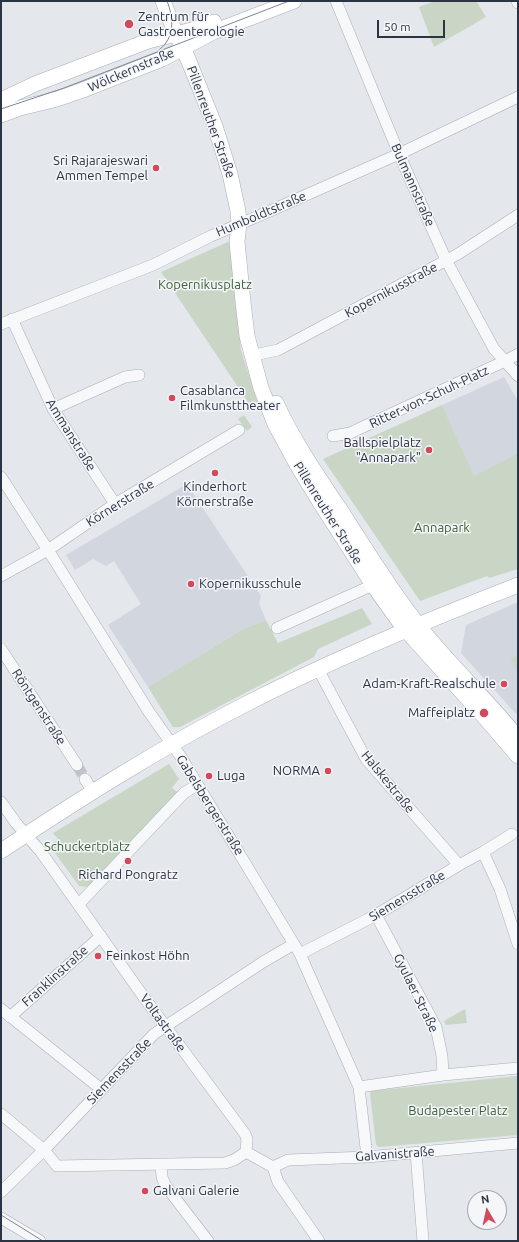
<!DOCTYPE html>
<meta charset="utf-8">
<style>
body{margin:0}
#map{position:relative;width:519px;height:1242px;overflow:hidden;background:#e4e7ec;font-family:Ubuntu,sans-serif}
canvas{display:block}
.frame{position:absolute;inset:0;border:2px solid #2b3445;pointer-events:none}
.north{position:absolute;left:467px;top:1190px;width:40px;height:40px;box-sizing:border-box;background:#f4f6f9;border:1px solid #a4a8b1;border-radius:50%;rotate:351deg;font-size:11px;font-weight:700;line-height:16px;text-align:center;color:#2b3445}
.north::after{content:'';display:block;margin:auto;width:14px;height:18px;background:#d1495b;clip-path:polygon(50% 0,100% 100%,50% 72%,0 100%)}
.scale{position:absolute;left:377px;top:20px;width:68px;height:18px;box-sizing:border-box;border:2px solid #2b3445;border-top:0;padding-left:5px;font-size:12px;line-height:14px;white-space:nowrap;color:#2b3445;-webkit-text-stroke:3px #f4f6f9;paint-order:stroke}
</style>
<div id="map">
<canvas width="519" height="1242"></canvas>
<div class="frame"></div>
<div class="north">N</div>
<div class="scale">50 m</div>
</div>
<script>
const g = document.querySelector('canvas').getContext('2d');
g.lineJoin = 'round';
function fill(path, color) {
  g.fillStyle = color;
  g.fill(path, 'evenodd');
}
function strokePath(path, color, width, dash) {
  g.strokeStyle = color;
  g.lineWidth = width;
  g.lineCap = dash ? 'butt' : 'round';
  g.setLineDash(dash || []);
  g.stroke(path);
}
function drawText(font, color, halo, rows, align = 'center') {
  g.font = font + ' Ubuntu,sans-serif';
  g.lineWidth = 3;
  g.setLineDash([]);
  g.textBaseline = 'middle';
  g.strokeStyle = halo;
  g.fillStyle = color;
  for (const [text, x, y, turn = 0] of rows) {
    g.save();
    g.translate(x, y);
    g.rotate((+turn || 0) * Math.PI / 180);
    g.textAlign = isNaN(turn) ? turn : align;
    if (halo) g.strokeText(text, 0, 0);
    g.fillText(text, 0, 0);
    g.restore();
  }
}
fill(new Path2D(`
 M 504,377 L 518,401 L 518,453 L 474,477 L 442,405 Z
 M 187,484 L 261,596 L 259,603 L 266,620 L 243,629 L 148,687 L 108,625 L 141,604 L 114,561 L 106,566 L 93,559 L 75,570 L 66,555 Z
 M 518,602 L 518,716 L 461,653 L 466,625 Z`), '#d2d6de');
fill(new Path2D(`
 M 435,1 L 476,1 L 486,17 L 434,47 L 419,7 Z
 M 230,241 L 241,350 L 258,404 L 250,405 L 161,272 Z
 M 442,405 L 474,476 L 518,453 L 518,569 L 489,578 L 487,576 L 420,601 L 323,459 Z
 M 244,415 L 252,427 L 247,431 L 238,419 Z
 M 362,608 L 372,624 L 318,649 L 314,657 L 180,727 L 173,727 L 171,724 L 148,687 L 243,629 L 266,620 L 278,643 Z
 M 518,655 L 518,674 L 511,658 Z
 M 169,764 L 179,779 L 172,788 L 179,793 L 90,887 L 79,886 L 50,846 L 58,839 L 53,833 Z
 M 465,1009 L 467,1023 L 446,1025 L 444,1021 Z
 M 518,1076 L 518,1135 L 379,1147 L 376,1145 L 370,1093 L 371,1091 Z`), '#c9d6c5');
strokePath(new Path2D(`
 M 77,765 L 85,779`), '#bfc3cb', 11, [11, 5.5]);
const street = new Path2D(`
 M 336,1 L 399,154 L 446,260 L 494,349 L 505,361 L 518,354
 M 517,1 L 518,3
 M 12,319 L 53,409 L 115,504
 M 1,324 L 153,265 L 211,236 L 254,218 L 399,154 L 518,97
 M 259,354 L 278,350 L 458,254 L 518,215
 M 53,409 L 125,377 L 139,375
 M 333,436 L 350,433 L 505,361 L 518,376
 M 1,477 L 55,561 L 149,712 L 181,757 L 300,954 L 359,1087 L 367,1157
 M 1,576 L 48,550 L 115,504 L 239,430
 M 277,628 L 373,585
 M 1,649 L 77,765
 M 318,669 L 366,759 L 459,865
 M 85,779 L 93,792
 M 1,802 L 16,823 L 41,852 L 143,996 L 245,1134 L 247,1139 L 246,1152 L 273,1167 L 278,1182 L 319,1241
 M 483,852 L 500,889 L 518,944
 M 79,904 L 184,793 L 197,785
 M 376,915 L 436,1027 L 442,1056 L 443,1075
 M 300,954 L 376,915 L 459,865 L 483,852 L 512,834
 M 1,1009 L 101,1089
 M 10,1017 L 101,936
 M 359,1087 L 443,1075 L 518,1068
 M 1,1114 L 44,1150 L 57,1166 L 225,1163 L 234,1160 L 246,1152
 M 416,1153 L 423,1241
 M 161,1165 L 162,1177 L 165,1185 L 208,1241
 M 273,1167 L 288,1160 L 367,1157 L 518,1143
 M 1,1192 L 44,1150 L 154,1034 L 263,962 L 294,944
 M 1,1218 L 40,1241`);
const secondary = new Path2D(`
 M 163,1 L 173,27 L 188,59 L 215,126 L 230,174 L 238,211 L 239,224 L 237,242 L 243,302 L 247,336 L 261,388 L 275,424 L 296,463 L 321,504 L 373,585 L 403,627 L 487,720 L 518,756
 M 1,100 L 35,84 L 148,41 L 192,30 L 214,22
 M 1,115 L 20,108 L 57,99 L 83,90 L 162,59 L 213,32 L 294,1
 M 276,403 C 294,442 319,478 343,514 C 370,556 396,598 427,636 C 456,671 489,702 518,738
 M 1,851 C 80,799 160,748 244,705 C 333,659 425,621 518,585`);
strokePath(street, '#a9aeb7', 12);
strokePath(secondary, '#a9aeb7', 16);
strokePath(street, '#f7f8fa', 11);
strokePath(secondary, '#fff', 15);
strokePath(new Path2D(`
 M 159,50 C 175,38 174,18 167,1
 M 1,109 L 64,88 L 289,1
 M 1,1215 L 43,1241`), '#7d8696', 1);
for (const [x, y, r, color] of [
 [129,24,5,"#d1495b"],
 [156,168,4,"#d1495b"],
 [172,398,4,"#d1495b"],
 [429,450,4,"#d1495b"],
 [215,473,4,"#d1495b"],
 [191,584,4,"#d1495b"],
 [504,684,4,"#d1495b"],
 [484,713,5,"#d1495b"],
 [328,771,4,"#d1495b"],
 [209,776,4,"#d1495b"],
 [128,861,4,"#d1495b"],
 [98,956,4,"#d1495b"],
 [145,1191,4,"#d1495b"]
]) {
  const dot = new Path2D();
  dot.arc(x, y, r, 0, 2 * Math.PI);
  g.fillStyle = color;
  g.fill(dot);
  strokePath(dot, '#f4f6f9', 1.5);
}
drawText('13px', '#2b3445', '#f4f6f9', [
 ["Zentrum für",138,17],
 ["Gastroenterologie",138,32],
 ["Sri Rajarajeswari",148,161,"right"],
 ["Ammen Tempel",148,176,"right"],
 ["Casablanca",180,391],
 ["Filmkunsttheater",180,406],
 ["Ballspielplatz",421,443,"right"],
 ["\"Annapark\"",421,458,"right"],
 ["Kinderhort",215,487,"center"],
 ["Körnerstraße",215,502,"center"],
 ["Kopernikusschule",199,584],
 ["Adam-Kraft-Realschule",496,684,"right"],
 ["Maffeiplatz",475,713,"right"],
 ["NORMA",320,771,"right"],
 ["Luga",217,776],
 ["Richard Pongratz",128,875,"center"],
 ["Feinkost Höhn",106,956],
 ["Galvani Galerie",153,1191]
], 'left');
drawText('13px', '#2b3445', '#f4f6f9', [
 ["Wölckernstraße",131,70,-23],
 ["Pillenreuther Straße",211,122,70],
 ["Bulmannstraße",413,185,66],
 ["Humboldtstraße",261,214,-23],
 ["Kopernikusstraße",391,290,-28],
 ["Ritter-von-Schuh-Platz",429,397,-25],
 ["Ammanstraße",71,435,58],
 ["Körnerstraße",120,503,-32],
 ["Pillenreuther Straße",328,513,58],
 ["Röntgenstraße",39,707,57],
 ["Halskestraße",388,782,51],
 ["Gabelsbergerstraße",210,805,58],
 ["Siemensstraße",407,896,-31],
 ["Franklinstraße",55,976,-42],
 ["Gyulaer Straße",416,993,64],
 ["Voltastraße",163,1023,54],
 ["Siemensstraße",119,1071,-46],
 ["Galvanistraße",395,1154,-4]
]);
drawText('13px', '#3f6138', '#f4f6f9', [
 ["Kopernikusplatz",205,285],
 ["Annapark",442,528],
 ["Schuckertplatz",87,847],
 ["Budapester Platz",458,1111]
]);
</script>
